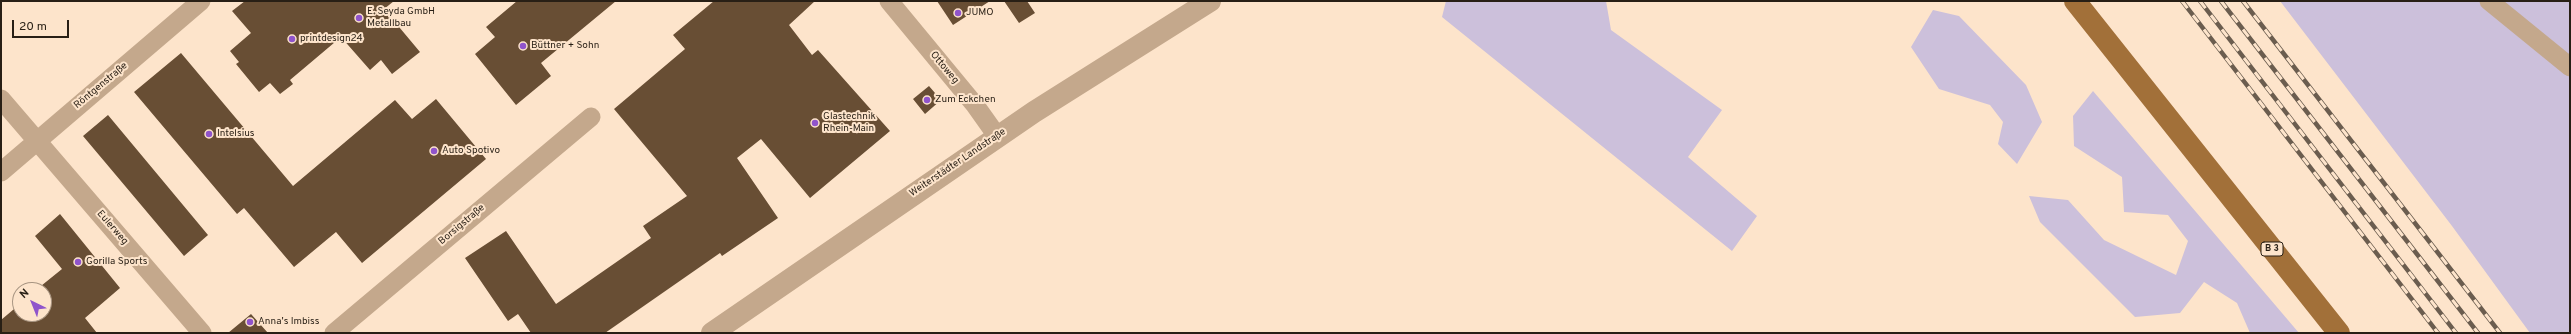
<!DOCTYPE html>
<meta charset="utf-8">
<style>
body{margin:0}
#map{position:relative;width:2571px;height:334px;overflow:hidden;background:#fde4cb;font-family:Overpass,sans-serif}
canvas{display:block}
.frame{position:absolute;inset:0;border:2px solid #281f15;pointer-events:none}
.north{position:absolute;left:12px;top:282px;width:40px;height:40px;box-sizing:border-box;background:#fde4cb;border:1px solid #a89582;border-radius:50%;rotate:317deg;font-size:11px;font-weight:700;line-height:16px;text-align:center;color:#281f15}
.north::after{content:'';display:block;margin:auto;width:14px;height:18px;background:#9054cb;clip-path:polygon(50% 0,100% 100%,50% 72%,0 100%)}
.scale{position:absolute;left:12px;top:20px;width:57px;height:18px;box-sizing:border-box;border:2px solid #281f15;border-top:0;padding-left:5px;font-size:12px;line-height:14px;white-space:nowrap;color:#281f15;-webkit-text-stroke:3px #fde4cb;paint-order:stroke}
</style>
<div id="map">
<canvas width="2571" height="334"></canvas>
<div class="frame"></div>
<div class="north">N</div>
<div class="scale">20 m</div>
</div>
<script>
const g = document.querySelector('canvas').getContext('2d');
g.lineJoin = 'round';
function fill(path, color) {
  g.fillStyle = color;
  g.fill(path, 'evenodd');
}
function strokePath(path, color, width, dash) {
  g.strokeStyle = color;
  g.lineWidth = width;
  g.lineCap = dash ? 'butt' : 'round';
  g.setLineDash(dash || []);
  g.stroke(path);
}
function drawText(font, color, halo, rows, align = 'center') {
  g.font = font + ' Overpass,sans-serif';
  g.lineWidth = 4;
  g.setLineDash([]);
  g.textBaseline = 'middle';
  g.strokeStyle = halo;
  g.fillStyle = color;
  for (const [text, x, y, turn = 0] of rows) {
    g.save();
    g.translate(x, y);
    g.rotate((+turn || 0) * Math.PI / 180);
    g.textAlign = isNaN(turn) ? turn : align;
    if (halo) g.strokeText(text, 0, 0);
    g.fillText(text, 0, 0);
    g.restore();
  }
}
fill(new Path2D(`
 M 1446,1 L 1606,1 L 1611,30 L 1722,110 L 1688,157 L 1757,216 L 1732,251 L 1442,17 Z
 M 2280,1 L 2570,1 L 2570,333 L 2530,333 L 2452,226 Z
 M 1933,10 L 1959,16 L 2026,85 L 2042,122 L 2017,164 L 1998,144 L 2003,122 L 1990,105 L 1939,89 L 1911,47 Z
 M 2093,91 L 2299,333 L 2250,333 L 2237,303 L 2204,282 L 2180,313 L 2135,317 L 2040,222 L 2029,196 L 2068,200 L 2104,240 L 2176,275 L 2188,241 L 2168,215 L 2124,212 L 2122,177 L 2074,146 L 2073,116 Z`), '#ccc0db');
fill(new Path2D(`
 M 245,1 L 394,1 L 384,9 L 420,52 L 392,74 L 381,60 L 370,70 L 341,37 L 290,80 L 293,84 L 280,94 L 270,83 L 259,92 L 236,64 L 239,62 L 230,51 L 251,33 L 232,11 Z
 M 517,1 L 616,1 L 541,63 L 551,76 L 516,105 L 475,54 L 495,37 L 486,27 Z
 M 714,1 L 815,1 L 789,25 L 812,55 L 818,50 L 890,131 L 810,198 L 761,139 L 737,158 L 778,218 L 722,256 L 720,253 L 605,333 L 531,333 L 518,314 L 508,321 L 465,258 L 506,231 L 556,304 L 651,238 L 643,226 L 687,196 L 614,109 L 685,49 L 673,35 Z
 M 937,1 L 990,1 L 953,25 Z
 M 1004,1 L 1027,1 L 1035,13 L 1019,23 Z
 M 181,53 L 293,186 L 395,100 L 412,119 L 436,99 L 486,159 L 362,263 L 336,232 L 294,267 L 244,208 L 237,214 L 134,92 Z
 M 929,86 L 941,100 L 925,114 L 913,99 Z
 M 108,115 L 208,235 L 184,256 L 83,136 Z
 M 60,214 L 120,288 L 85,318 L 97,333 L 1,333 L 1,320 L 20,304 L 20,314 L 44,314 L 44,290 L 36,290 L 62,269 L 35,236 Z
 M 251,314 L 268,333 L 228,333 Z`), '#684e34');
strokePath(new Path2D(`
 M 889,1 L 975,105 L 997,136
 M 2489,1 L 2570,67
 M 1,99 L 202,333
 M 1,172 L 201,1
 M 334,333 L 591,117`), '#c4a88c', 19);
strokePath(new Path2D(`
 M 712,333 L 1034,112 L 1210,1`), '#c4a88c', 22);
strokePath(new Path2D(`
 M 2075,1 L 2339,333`), '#a27039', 22);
const rail = new Path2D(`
 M 2182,1 L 2438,333
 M 2200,1 L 2456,333
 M 2221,1 L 2478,333
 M 2243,1 L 2500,333`);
strokePath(rail, '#6b5d4f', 4.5);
strokePath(rail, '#fde4cb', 3, [9]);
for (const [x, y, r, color] of [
 [958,13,4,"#9054cb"],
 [359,18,4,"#9054cb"],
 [292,39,4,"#9054cb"],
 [523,46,4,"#9054cb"],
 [927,100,4,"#9054cb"],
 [815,123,4,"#9054cb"],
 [209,134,4,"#9054cb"],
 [434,151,4,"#9054cb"],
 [78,262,4,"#9054cb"],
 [250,322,4,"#9054cb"]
]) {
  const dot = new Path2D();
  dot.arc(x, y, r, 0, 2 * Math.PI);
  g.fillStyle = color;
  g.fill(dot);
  strokePath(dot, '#fde4cb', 1.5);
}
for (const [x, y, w] of [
 [2272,249,22]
]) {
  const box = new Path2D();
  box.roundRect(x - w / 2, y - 7, w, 14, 3);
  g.fillStyle = '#fde4cb';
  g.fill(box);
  strokePath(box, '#281f15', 1);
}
drawText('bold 9px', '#281f15', null, [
 ["B 3",2272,249]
]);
drawText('10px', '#281f15', '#fde4cb', [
 ["E. Seyda GmbH",367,12],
 ["Metallbau",367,24],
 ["JUMO",966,13],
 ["printdesign24",300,39],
 ["Büttner + Sohn",531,46],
 ["Zum Eckchen",935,100],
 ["Glastechnik",823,117],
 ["Rhein-Main",823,129],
 ["Intelsius",217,134],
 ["Auto Spotivo",442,151],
 ["Gorilla Sports",86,262],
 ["Anna's Imbiss",258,322]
], 'left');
drawText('10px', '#281f15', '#fde4cb', [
 ["Ottoweg",944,68,50],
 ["Röntgenstraße",101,86,-40],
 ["Weiterstädter Landstraße",958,163,-34],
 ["Borsigstraße",462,225,-40],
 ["Eulerweg",112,228,49]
]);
</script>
